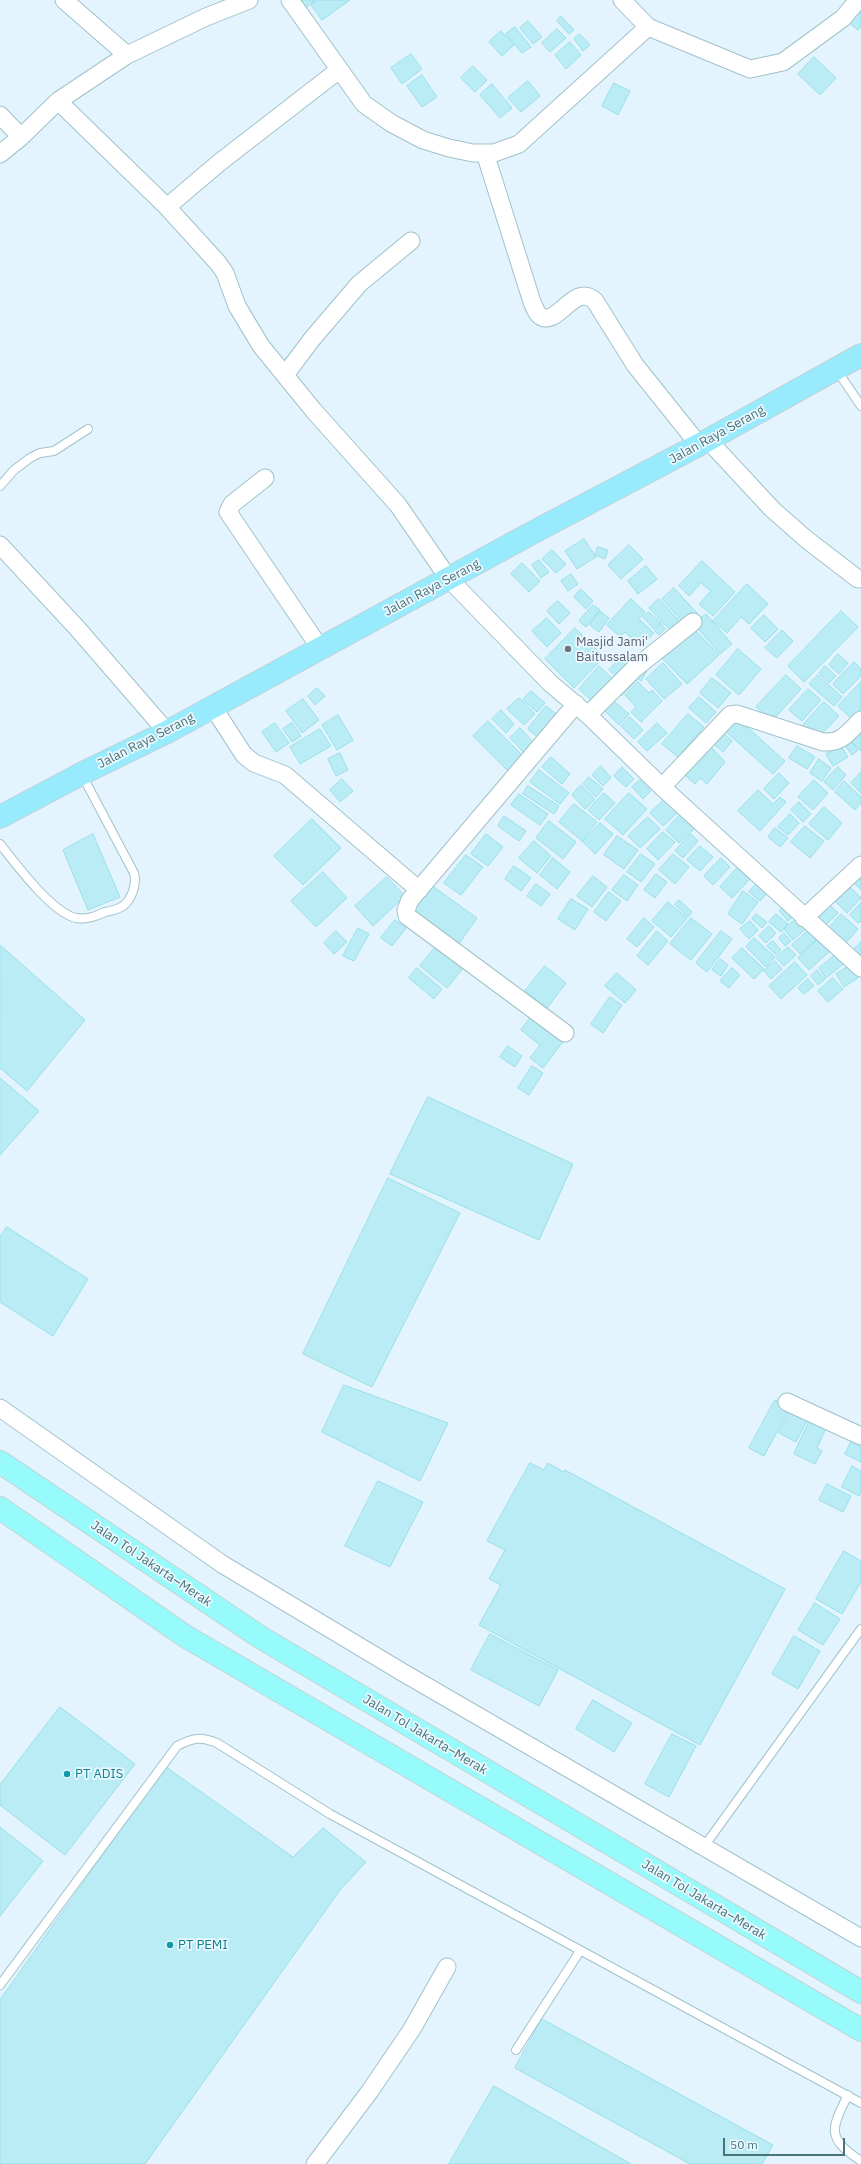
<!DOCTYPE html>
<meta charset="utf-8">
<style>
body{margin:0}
#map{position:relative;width:861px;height:2164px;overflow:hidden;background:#e3f4fe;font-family:"IBM Plex Sans",sans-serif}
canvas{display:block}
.scale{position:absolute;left:723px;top:2138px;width:122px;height:18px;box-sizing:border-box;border:2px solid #487377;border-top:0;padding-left:5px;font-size:12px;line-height:14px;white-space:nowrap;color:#487377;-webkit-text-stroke:3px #ebf8ff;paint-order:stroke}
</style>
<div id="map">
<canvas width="861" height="2164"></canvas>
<div class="scale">50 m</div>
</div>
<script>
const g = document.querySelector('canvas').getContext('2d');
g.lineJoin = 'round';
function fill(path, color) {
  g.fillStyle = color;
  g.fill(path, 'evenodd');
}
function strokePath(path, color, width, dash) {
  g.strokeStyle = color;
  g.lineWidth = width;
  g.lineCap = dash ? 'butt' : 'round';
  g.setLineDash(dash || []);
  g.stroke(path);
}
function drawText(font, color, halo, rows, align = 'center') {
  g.font = font + ' "IBM Plex Sans",sans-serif';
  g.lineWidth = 3.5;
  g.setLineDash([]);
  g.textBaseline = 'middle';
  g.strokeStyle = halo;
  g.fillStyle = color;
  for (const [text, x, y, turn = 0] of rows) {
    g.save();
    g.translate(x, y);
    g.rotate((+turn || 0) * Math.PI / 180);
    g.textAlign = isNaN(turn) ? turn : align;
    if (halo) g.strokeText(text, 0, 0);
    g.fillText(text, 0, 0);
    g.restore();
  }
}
const building = new Path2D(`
 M 301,0 L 315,0 L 307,7 Z
 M 317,0 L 350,0 L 322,20 L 311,5 Z
 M 861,7 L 861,26 L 858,30 L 848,22 Z
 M 561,16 L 574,30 L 569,34 L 557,21 Z
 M 528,21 L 542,37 L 533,44 L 520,28 Z
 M 515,27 L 531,47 L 522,53 L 506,34 Z
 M 557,29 L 566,38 L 550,52 L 542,43 Z
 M 501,31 L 514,45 L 502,56 L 489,42 Z
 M 580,34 L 590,45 L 583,51 L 574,39 Z
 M 570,42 L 581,55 L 566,69 L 555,55 Z
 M 411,54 L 422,69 L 402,84 L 391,68 Z
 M 814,57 L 836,78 L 820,95 L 798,74 Z
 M 473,66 L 487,80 L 475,92 L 461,78 Z
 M 422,75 L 437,97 L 422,107 L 407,86 Z
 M 528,81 L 540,96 L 521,112 L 508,98 Z
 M 614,83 L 630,91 L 618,115 L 602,106 Z
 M 492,84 L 512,108 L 500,118 L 480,95 Z
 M 584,539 L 596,557 L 577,569 L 565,551 Z
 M 629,545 L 643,559 L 621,579 L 608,565 Z
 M 598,547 L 608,550 L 605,559 L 595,555 Z
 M 552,550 L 566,564 L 556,573 L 542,559 Z
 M 539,560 L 549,572 L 541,578 L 532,565 Z
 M 702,561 L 735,592 L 713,616 L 699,604 L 711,591 L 701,583 L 689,596 L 679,586 Z
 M 522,563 L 540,581 L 529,592 L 511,574 Z
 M 646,566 L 657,579 L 638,594 L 628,581 Z
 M 571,574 L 578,584 L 568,591 L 561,581 Z
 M 747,584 L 768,604 L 749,624 L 741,617 L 727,633 L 713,621 Z
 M 674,588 L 697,613 L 685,624 L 662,599 Z
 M 581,589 L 593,601 L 586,609 L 574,597 Z
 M 631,599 L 645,612 L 639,619 L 654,633 L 640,647 L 625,632 L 620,637 L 607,625 Z
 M 659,599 L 683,625 L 674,634 L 649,608 Z
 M 558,601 L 570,613 L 559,624 L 547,611 Z
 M 593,605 L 600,610 L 586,627 L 579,621 Z
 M 600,611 L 609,618 L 599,632 L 590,625 Z
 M 841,611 L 858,627 L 804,682 L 788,666 Z
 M 649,612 L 661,623 L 654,629 L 643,617 Z
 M 706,614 L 732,644 L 720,654 L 694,624 Z
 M 764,615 L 778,629 L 765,642 L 751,628 Z
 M 547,618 L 561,633 L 547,647 L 532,631 Z
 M 662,624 L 665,629 L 659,635 L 655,631 Z
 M 692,627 L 719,655 L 687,684 L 660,656 Z
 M 575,628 L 604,657 L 574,688 L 545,659 Z
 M 782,630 L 793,641 L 777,658 L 765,648 Z
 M 738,649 L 761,669 L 739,695 L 716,675 Z
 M 838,654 L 848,663 L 839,674 L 829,665 Z
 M 621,657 L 631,666 L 619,679 L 609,670 Z
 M 854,662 L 861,669 L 861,676 L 843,694 L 833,684 Z
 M 663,663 L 682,684 L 664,699 L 646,679 Z
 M 599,666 L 614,680 L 594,703 L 579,689 Z
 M 825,666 L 836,676 L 829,683 L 819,673 Z
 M 642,667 L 647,671 L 641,681 L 635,677 Z
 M 786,675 L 801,689 L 772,721 L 756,707 Z
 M 818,675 L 842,697 L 834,706 L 809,684 Z
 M 632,676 L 637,680 L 621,696 L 616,691 Z
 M 712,678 L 731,693 L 718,708 L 700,693 Z
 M 638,682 L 649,693 L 652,690 L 662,701 L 641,722 L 631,712 L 636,707 L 625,695 Z
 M 861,682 L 861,714 L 854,721 L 838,706 Z
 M 317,688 L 325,696 L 315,705 L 308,696 Z
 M 808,689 L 821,700 L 802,721 L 789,710 Z
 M 531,691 L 545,703 L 537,712 L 523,700 Z
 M 699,697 L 716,712 L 706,723 L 689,708 Z
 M 519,698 L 535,714 L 524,725 L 507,709 Z
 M 303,699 L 319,720 L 302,733 L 286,711 Z
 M 614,701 L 629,714 L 619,725 L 605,711 Z
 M 824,702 L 839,716 L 817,739 L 803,725 Z
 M 546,706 L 560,717 L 541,740 L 528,729 Z
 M 501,710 L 514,724 L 506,733 L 492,719 Z
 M 688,714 L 704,727 L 678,757 L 662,744 Z
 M 338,715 L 353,740 L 337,750 L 322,725 Z
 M 630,717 L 643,730 L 634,739 L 621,726 Z
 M 737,718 L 785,761 L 773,774 L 725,731 Z
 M 488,721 L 524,757 L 509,772 L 473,736 Z
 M 275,723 L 289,743 L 276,752 L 262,732 Z
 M 292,723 L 301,736 L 292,742 L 283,729 Z
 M 657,723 L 667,733 L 647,751 L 638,742 Z
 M 520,728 L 534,743 L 524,753 L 510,738 Z
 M 320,729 L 331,746 L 300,764 L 290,747 Z
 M 861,729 L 861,751 L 850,740 Z
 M 723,733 L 732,741 L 723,752 L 714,744 Z
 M 851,742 L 858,750 L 852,755 L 846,747 Z
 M 710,746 L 725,762 L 707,784 L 700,778 L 695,784 L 685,775 Z
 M 797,746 L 815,757 L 807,769 L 789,758 Z
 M 841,746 L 848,757 L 833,766 L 826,754 Z
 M 340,753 L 348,770 L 336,776 L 328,759 Z
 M 551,757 L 570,774 L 562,784 L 542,767 Z
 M 819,759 L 831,768 L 822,781 L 810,773 Z
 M 601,766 L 611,778 L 603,786 L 592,775 Z
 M 622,767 L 634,779 L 626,787 L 614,776 Z
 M 838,767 L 846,775 L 833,790 L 824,782 Z
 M 539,770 L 569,793 L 560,804 L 530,782 Z
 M 861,772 L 861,793 L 851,783 Z
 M 779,773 L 789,783 L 774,799 L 764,789 Z
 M 589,777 L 603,789 L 596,797 L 583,784 Z
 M 342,779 L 353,791 L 340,802 L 330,790 Z
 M 640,780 L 651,791 L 643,799 L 632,787 Z
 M 814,780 L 828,793 L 813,810 L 798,797 Z
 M 844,781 L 861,797 L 861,803 L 855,810 L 835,792 Z
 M 581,785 L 595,799 L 585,809 L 572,795 Z
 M 528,786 L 559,806 L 554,814 L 523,794 Z
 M 758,790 L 773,804 L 780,797 L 786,802 L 760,831 L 738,811 Z
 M 604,793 L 615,803 L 599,820 L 588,810 Z
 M 629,793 L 647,809 L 623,835 L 605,819 Z
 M 519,794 L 548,814 L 540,825 L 511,805 Z
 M 665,799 L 678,812 L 663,826 L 650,813 Z
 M 799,802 L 811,814 L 803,822 L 791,810 Z
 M 574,804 L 597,822 L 582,841 L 559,822 Z
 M 824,807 L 842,823 L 828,840 L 809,824 Z
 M 681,814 L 695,828 L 679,843 L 666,830 Z
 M 790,814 L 799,823 L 788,835 L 778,827 Z
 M 504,816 L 526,831 L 519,841 L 498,826 Z
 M 648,817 L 660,829 L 640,848 L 628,836 Z
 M 312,819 L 341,848 L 303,885 L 274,856 Z
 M 549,821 L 576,842 L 563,859 L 536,838 Z
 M 600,823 L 613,834 L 595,854 L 583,842 Z
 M 805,826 L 824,841 L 810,858 L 791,842 Z
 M 775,828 L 788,838 L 780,847 L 768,837 Z
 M 663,832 L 675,842 L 658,860 L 647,849 Z
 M 93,834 L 120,897 L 88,910 L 63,850 Z
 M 486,834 L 503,847 L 488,866 L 471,854 Z
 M 691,834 L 698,841 L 683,858 L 675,851 Z
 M 617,836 L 638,850 L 624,869 L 604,855 Z
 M 534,841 L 551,856 L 537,873 L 519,858 Z
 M 700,846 L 713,857 L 700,871 L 687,860 Z
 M 641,854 L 655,864 L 641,882 L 627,872 Z
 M 673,854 L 689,867 L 675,884 L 659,870 Z
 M 466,855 L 483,867 L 461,895 L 444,883 Z
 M 553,858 L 570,872 L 557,889 L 540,875 Z
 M 721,858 L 730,867 L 713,885 L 704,876 Z
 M 514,866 L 531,878 L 521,891 L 505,879 Z
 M 737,868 L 750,879 L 732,898 L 720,887 Z
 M 323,872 L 347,898 L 316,927 L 291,901 Z
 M 656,874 L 667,882 L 655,898 L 644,890 Z
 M 624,875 L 638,885 L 627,901 L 612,890 Z
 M 593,876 L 607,887 L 592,907 L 577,896 Z
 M 387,877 L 405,896 L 373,926 L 355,906 Z
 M 861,877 L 861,890 L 855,884 Z
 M 759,881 L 770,890 L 760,901 L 749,892 Z
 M 536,884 L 550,894 L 541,906 L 527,896 Z
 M 431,885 L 477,918 L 456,948 L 410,914 Z
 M 850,887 L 861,898 L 847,913 L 836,902 Z
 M 743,891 L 758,902 L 742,924 L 728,914 Z
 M 609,892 L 621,901 L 606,921 L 594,912 Z
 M 571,899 L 588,909 L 575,930 L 558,919 Z
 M 679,900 L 692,912 L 688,917 L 675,905 Z
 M 668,902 L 687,918 L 671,937 L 652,921 Z
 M 861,903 L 861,921 L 858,923 L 850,915 Z
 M 786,905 L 795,915 L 788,921 L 779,911 Z
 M 830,905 L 838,913 L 826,925 L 817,918 Z
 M 756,914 L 767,922 L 762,928 L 752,919 Z
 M 776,914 L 788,924 L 781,932 L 769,922 Z
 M 841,914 L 858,929 L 845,944 L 828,929 Z
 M 800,916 L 809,926 L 793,940 L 784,929 Z
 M 644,918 L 654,927 L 637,947 L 627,939 Z
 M 691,918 L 712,934 L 691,960 L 670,944 Z
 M 395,920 L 406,928 L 392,946 L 381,938 Z
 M 750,921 L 758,930 L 749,939 L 740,929 Z
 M 769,926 L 776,933 L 766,943 L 759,936 Z
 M 358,928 L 369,934 L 354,961 L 343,956 Z
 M 336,931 L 347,942 L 334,954 L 324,943 Z
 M 657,931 L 668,941 L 648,965 L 637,956 Z
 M 721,931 L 732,939 L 707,972 L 696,963 Z
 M 808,931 L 816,940 L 800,954 L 792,945 Z
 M 784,933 L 791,941 L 785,946 L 779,938 Z
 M 754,938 L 775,957 L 766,967 L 746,947 Z
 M 818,940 L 829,952 L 809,970 L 798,958 Z
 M 773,941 L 781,950 L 776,955 L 767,946 Z
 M 861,942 L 861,956 L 854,949 Z
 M 0,945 L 85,1020 L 27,1091 L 0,1068 Z
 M 437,945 L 464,967 L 447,988 L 420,966 Z
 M 788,947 L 796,955 L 784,966 L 776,958 Z
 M 742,948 L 764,969 L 754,979 L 732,958 Z
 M 835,955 L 843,964 L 826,978 L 819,968 Z
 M 720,959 L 728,965 L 721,976 L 712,970 Z
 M 775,961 L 782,969 L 771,979 L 764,971 Z
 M 795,962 L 807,975 L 781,999 L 769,986 Z
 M 851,965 L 858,978 L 844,987 L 836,974 Z
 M 545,966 L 566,983 L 547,1008 L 525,991 Z
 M 417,968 L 442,989 L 434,999 L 409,978 Z
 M 732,968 L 740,975 L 729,988 L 720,981 Z
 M 817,970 L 825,979 L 818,985 L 811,976 Z
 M 617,973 L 636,990 L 625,1003 L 605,986 Z
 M 833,978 L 843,989 L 828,1002 L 818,991 Z
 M 808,979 L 814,986 L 804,994 L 798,988 Z
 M 610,997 L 622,1005 L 603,1033 L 591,1024 Z
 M 533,1014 L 565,1039 L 543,1068 L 530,1058 L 540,1045 L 521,1030 Z
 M 508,1046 L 522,1056 L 515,1067 L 500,1057 Z
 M 532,1066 L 543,1073 L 529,1095 L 518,1088 Z
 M 0,1078 L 39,1111 L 0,1155 Z
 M 428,1097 L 573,1164 L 539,1240 L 390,1174 Z
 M 388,1178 L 460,1213 L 372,1387 L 303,1354 Z
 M 7,1227 L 88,1279 L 53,1336 L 0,1302 L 0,1237 Z
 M 344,1385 L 448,1423 L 420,1481 L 322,1432 Z
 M 775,1400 L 790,1408 L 764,1456 L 749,1448 Z
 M 792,1409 L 809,1417 L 796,1442 L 779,1433 Z
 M 810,1420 L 826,1428 L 817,1448 L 822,1451 L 815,1464 L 794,1454 Z
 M 853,1438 L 861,1441 L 861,1462 L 845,1454 Z
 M 530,1463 L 544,1470 L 548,1463 L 564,1472 L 565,1470 L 785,1589 L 700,1745 L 479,1625 L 501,1585 L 489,1579 L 505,1550 L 487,1541 Z
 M 852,1466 L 861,1471 L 861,1491 L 859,1496 L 842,1487 Z
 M 378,1481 L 423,1502 L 390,1567 L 345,1546 Z
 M 827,1484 L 851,1496 L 843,1512 L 819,1500 Z
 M 844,1551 L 861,1561 L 861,1582 L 842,1614 L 816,1599 Z
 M 815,1603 L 840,1619 L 823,1645 L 798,1630 Z
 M 490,1634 L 558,1670 L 539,1706 L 471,1670 Z
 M 794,1636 L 820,1651 L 798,1689 L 772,1674 Z
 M 593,1700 L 632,1723 L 614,1752 L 576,1729 Z
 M 60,1707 L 135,1764 L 65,1855 L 0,1805 L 0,1785 Z
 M 672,1734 L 696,1746 L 669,1797 L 645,1784 Z
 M 166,1767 L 293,1857 L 323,1828 L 366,1862 L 340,1890 L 145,2164 L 0,2164 L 0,2000 Z
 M 0,1827 L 43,1861 L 0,1916 Z
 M 542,2019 L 773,2145 L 762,2164 L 690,2164 L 515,2068 Z
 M 494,2086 L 631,2164 L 449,2164 Z`);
fill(building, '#b9ecf5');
strokePath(building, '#99dfe8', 1);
const service = new Path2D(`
 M 836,369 L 861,406
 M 0,486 L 14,470 L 30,458 L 40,453 L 54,451 L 88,429
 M 0,844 C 16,864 51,912 76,918 C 87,920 96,916 105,912 C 111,911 118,909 123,906 C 132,899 137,884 134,873 L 82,775
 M 703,1848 L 861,1629
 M 0,1985 L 177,1746 C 193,1738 200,1736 217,1743 L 330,1814 L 861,2103
 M 516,2050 L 580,1951
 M 848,2095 C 831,2129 826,2138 861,2161`);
const minor = new Path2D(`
 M 64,0 L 127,55
 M 290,0 L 364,104 L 391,123 L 423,140 L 449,148 L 473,153 L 494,153 L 519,144 L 648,27
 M 622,0 L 648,27 L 750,69 L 783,62 L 843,18 L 858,0
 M 58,101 L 167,207 L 218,263 L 225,273 L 237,306 L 261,346 L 314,411 L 398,505 L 449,579 L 550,683 L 588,715 L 662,787 L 861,968
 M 0,115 L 21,137
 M 485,153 L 532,302 C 534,306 536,313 540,316 C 558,328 574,281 595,301 L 635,365 L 699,445
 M 0,154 L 21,137 L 58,101 L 127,55 L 206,17 L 249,0
 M 167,207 L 220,162 L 339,70
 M 285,375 L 312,339 L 359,284 L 411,241
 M 708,440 L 772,509 L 806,539 L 858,579
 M 265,478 L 232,504 L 228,512 L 320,648
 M 0,545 L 77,628 L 167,732
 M 213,707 L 244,755 L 254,763 L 285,775 L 419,890
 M 588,715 L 634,669 L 693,622
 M 662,787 L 730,715 L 737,714 L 823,742 C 843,743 848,732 861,720
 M 804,918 L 861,865
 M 565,1033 L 407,916 L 406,910 L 410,900 L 576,704
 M 787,1402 L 861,1436
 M 0,1408 L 222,1564 L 402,1672 L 861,1938
 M 315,2164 L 370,2091 L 412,2029 L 447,1967`);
const trunk = new Path2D(`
 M 0,817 L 81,774 L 167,732 L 530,534 L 708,440 L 861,355`);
const motorway = new Path2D(`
 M 0,1462 L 260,1637 L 861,1992
 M 0,1508 L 185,1636 L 861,2030`);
strokePath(service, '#a1c2c9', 10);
strokePath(minor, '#a1c2c9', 19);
strokePath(trunk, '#c4d2d3', 24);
strokePath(motorway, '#c4d2d3', 24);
strokePath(service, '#fff', 8);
strokePath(minor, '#fff', 17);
strokePath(trunk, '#98eafd', 22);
strokePath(motorway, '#97fbfb', 22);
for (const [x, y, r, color] of [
 [568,649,4,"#6b7280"],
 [67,1774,4,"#0f9aa8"],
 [170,1945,4,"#0f9aa8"]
]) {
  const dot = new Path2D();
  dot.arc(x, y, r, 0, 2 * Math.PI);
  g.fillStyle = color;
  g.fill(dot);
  strokePath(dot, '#ebf8ff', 1.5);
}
drawText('13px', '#487377', '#ebf8ff', [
 ["Jalan Raya Serang",717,435,-29],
 ["Jalan Raya Serang",432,588,-28],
 ["Jalan Raya Serang",146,741,-27],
 ["Jalan Tol Jakarta–Merak",151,1564,34],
 ["Jalan Tol Jakarta–Merak",425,1735,31],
 ["Jalan Tol Jakarta–Merak",704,1900,31]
]);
drawText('13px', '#5b616d', '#ebf8ff', [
 ["Masjid Jami'",576,642],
 ["Baitussalam",576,657]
], 'left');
drawText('13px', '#0d838f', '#ebf8ff', [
 ["PT ADIS",75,1774],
 ["PT PEMI",178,1945]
], 'left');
</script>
